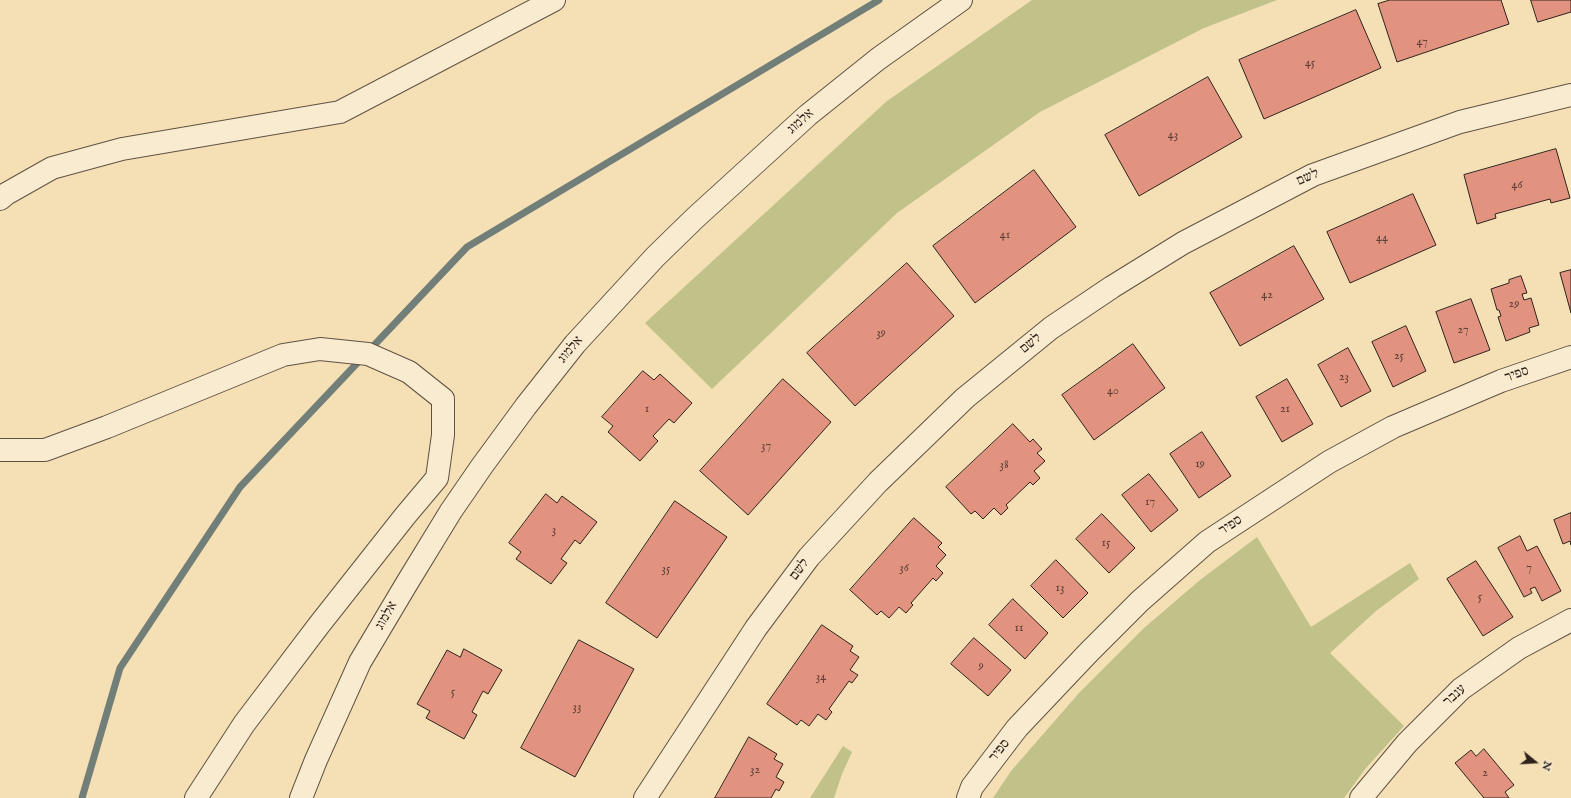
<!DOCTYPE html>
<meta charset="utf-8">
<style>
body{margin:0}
#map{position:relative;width:1571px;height:798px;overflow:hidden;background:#f5e0b6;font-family:"IM FELL English",serif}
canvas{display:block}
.north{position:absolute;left:1515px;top:742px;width:40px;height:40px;-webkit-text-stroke:3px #f8ebd0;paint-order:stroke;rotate:108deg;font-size:11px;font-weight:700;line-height:16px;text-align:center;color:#2e221b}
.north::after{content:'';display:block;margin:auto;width:14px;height:18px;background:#2e221b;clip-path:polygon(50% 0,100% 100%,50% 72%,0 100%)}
</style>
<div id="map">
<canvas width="1571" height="798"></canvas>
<div class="north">N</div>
</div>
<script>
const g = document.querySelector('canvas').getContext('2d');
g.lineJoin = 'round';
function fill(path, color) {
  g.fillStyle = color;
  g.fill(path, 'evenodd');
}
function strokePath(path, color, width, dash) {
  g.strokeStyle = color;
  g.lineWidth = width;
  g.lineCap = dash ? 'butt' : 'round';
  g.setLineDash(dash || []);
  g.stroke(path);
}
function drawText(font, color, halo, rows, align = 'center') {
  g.font = font + ' "IM FELL English","Frank Ruhl Libre",serif';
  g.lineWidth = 3.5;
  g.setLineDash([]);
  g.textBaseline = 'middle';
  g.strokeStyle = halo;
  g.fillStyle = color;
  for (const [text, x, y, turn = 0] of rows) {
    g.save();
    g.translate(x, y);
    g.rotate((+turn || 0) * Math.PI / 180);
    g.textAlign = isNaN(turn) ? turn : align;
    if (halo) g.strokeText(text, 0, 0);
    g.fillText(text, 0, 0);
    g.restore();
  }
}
fill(new Path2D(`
 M 1032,0 L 1277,0 L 1204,28 L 1040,112 L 897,213 L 712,389 L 645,323 L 887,101 Z
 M 1257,537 L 1311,627 L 1410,563 L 1419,579 L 1376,611 L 1330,653 L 1404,726 L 1366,768 L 1344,798 L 993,798 L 1011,771 L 1079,693 L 1144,628 L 1200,580 Z
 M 843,746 L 852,752 L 842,774 L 834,798 L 810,798 Z`), '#c1c18a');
strokePath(new Path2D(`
 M 82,798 L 120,668 L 240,487 L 467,247 L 879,0`), '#727e78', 7);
const building = new Path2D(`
 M 1390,0 L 1501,0 L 1509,24 L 1397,62 L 1378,4 Z
 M 1531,0 L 1571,0 L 1571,12 L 1538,22 Z
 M 1356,10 L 1381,68 L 1264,119 L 1239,60 Z
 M 1208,77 L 1242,137 L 1139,196 L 1105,135 Z
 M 1556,149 L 1570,198 L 1551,203 L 1550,199 L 1495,214 L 1496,218 L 1477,224 L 1464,175 Z
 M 1034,170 L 1076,227 L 975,303 L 933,246 Z
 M 1413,194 L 1436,245 L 1350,283 L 1327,232 Z
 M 1294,246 L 1324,299 L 1240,346 L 1210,293 Z
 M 907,263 L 954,316 L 855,406 L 807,353 Z
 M 1571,270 L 1571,313 L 1560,273 Z
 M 1521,276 L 1527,293 L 1522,294 L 1524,300 L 1531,298 L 1539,325 L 1529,328 L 1530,332 L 1506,341 L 1498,317 L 1501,316 L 1499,310 L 1497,310 L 1491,289 L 1509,283 L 1509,280 Z
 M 1471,299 L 1490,350 L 1454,363 L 1436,312 Z
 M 1406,326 L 1426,371 L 1393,387 L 1372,342 Z
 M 1133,344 L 1165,388 L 1094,440 L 1062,395 Z
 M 1348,348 L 1371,391 L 1341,407 L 1318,365 Z
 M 643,371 L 654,380 L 660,374 L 692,403 L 674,423 L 669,419 L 653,436 L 658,441 L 640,461 L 608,432 L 613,426 L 602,417 Z
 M 783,379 L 831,422 L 748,515 L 700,471 Z
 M 1287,379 L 1313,424 L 1282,442 L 1256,397 Z
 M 1013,424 L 1030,442 L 1033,439 L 1042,449 L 1037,453 L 1045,461 L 1034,471 L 1040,478 L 1033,485 L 1030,482 L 1006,505 L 1008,508 L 1001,515 L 994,508 L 983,519 L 975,511 L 971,514 L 946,487 Z
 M 1202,432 L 1231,476 L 1199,498 L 1170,454 Z
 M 1149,474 L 1178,510 L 1151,532 L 1122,495 Z
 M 546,494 L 557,503 L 562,496 L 597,522 L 580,544 L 575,540 L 561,559 L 567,563 L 551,584 L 516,559 L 521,552 L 509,543 Z
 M 675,501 L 727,537 L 657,638 L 606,603 Z
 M 1571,513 L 1571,545 L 1570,541 L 1563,544 L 1554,520 Z
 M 1102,514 L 1135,548 L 1109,573 L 1076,539 Z
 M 914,518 L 942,543 L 938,547 L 946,555 L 936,566 L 943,573 L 936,581 L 933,578 L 911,603 L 913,605 L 906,613 L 899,607 L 889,618 L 881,611 L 877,615 L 850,590 Z
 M 1520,536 L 1527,551 L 1537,546 L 1561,591 L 1542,601 L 1535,587 L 1530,589 L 1532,593 L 1524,597 L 1498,548 Z
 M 1056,560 L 1088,593 L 1063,618 L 1031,586 Z
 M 1476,561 L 1513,617 L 1483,636 L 1447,579 Z
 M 1013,599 L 1048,633 L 1025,659 L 989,625 Z
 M 822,625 L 853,646 L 850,651 L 859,657 L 850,670 L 858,675 L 852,683 L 849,681 L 829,709 L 832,712 L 826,720 L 818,714 L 809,726 L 801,720 L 797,725 L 767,704 Z
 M 974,638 L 1011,670 L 988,696 L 951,664 Z
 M 579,640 L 634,669 L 575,777 L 521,748 Z
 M 464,649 L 502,670 L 488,694 L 483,691 L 472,712 L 477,715 L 464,739 L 426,718 L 430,711 L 417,704 L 447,650 L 460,657 Z
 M 749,737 L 777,754 L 774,759 L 783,764 L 776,777 L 784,782 L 779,791 L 776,789 L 771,798 L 715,798 Z
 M 1484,749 L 1514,785 L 1505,792 L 1509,798 L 1484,798 L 1455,763 L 1471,750 L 1476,756 Z`);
fill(building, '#e29380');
strokePath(building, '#2e221b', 1);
const minor = new Path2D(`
 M 0,199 L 6,194 L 52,168 L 122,149 L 340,112 L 554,0
 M 0,450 L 45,450 L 107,427 L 283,355 L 320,349 L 368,354 L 409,372 L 443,399 L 443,435 L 437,478 L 405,516 L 319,625 L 244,724 L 196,798
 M 301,798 L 316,760 L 360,662 L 407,583 L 451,511 L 482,466 L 526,406 L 575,344 L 655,257 L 695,218 L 808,115 L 878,59 L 961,0
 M 645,798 L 756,628 L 809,557 L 878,482 L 965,398 L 1051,328 L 1112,287 L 1183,243 L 1313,175 L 1460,122 L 1571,95
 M 968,798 L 972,787 L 1017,728 L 1089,652 L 1140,601 L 1207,542 L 1329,462 L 1393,427 L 1501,381 L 1571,357
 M 1361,798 L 1407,743 L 1461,689 L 1519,648 L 1571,620`);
strokePath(minor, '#605242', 24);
strokePath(minor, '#f8ebd0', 22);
drawText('12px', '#5b3e34', null, [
 ["47",1422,43],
 ["45",1310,64],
 ["43",1173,136],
 ["46",1517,186],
 ["41",1005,236],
 ["44",1382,239],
 ["42",1267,296],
 ["29",1514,305],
 ["27",1463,331],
 ["39",881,334],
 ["25",1399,357],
 ["23",1344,378],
 ["40",1113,392],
 ["1",647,410],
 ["21",1285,410],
 ["37",766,447],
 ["19",1200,465],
 ["38",1004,466],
 ["17",1150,503],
 ["3",554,531],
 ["15",1106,544],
 ["36",904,569],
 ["7",1529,569],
 ["35",666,570],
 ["13",1060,589],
 ["5",1480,598],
 ["11",1019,629],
 ["9",981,667],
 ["34",821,678],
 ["5",453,693],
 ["33",577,708],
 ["32",755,771],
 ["2",1485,774]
]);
drawText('14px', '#2e221b', '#f8ebd0', [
 ["אלמוג",801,122,-42],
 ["לשם",1308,178,-24],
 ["לשם",1031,344,-39],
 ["אלמוג",571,350,-50],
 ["ספיר",1517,375,-19],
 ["ספיר",1231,526,-33],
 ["לשם",800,570,-53],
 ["אלמוג",387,616,-60],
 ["ענבר",1455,696,-42],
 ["ספיר",1000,751,-52]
]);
</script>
